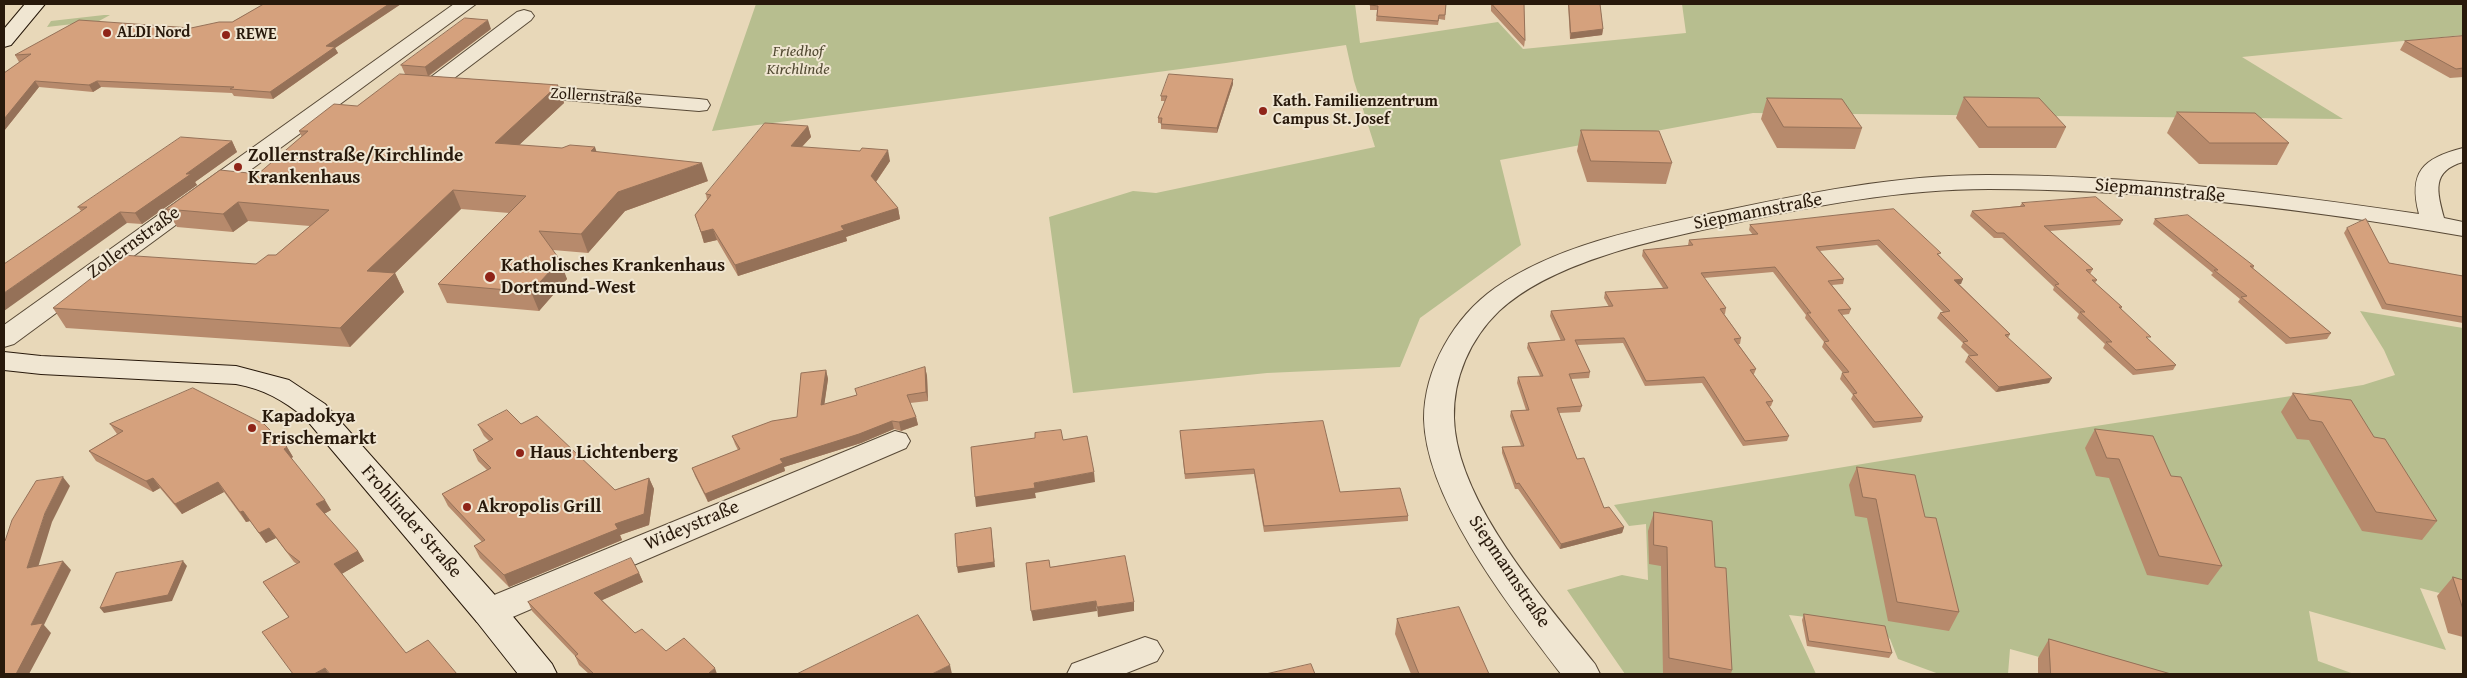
<!DOCTYPE html>
<meta charset="utf-8">
<style>
body{margin:0}
#map{position:relative;width:2467px;height:678px;overflow:hidden;background:#e8d8b9;font-family:"Gentium Book Plus",serif}
canvas{display:block}
.frame{position:absolute;inset:0;border:5px solid #28190b;pointer-events:none}
</style>
<div id="map">
<canvas width="2467" height="678"></canvas>
<div class="frame"></div>
</div>
<script>
const g = document.querySelector('canvas').getContext('2d');
g.lineJoin = 'round';
function fill(path, color) {
  g.fillStyle = color;
  g.fill(path, 'evenodd');
}
function strokePath(path, color, width, dash) {
  g.strokeStyle = color;
  g.lineWidth = width;
  g.lineCap = dash ? 'butt' : 'round';
  g.setLineDash(dash || []);
  g.stroke(path);
}
function drawText(font, color, halo, rows, align = 'center') {
  g.font = font + ' "Gentium Book Plus",serif';
  g.lineWidth = 4;
  g.setLineDash([]);
  g.textBaseline = 'middle';
  g.strokeStyle = halo;
  g.fillStyle = color;
  for (const [text, x, y, turn = 0] of rows) {
    g.save();
    g.translate(x, y);
    g.rotate((+turn || 0) * Math.PI / 180);
    g.textAlign = isNaN(turn) ? turn : align;
    if (halo) g.strokeText(text, 0, 0);
    g.fillText(text, 0, 0);
    g.restore();
  }
}
fill(new Path2D(`
 M 756,4 L 1355,4 L 1360,43 L 1498,22 L 1523,49 L 1686,33 L 1682,4 L 2463,4 L 2463,35 L 2242,57 L 2343,119 L 1753,113 L 1500,160 L 1521,245 L 1420,318 L 1400,367 L 1267,373 L 1073,393 L 1049,217 L 1133,191 L 1156,193 L 1375,147 L 1354,81 L 1346,45 L 1226,63 L 712,131 Z
 M 104,15 L 110,15 L 99,21 L 47,27 L 51,21 Z
 M 2360,311 L 2463,328 L 2463,599 L 2420,588 L 2446,650 L 2309,611 L 2318,661 L 2354,674 L 2101,674 L 2010,649 L 2008,674 L 1939,674 L 1898,659 L 1890,639 L 1876,625 L 1789,615 L 1816,674 L 1625,674 L 1567,590 L 1622,575 L 1648,580 L 1646,524 L 1629,526 L 1614,505 L 2050,433 L 2363,385 L 2395,375 L 2384,350 Z`), '#b7be8f');
const minor = new Path2D(`
 M 454,4 L 476,4 L 14,344 L 4,347 L 4,325 Z
 M 524,10 L 531,12 L 534,16 L 531,20 L 441,88 L 434,90 L 427,88 L 423,84 L 427,80 L 517,12 Z
 M 525,85 L 699,99 L 707,100 L 710,105 L 707,110 L 699,111 L 517,96 L 514,91 L 517,86 Z
 M 2463,148 L 2463,162 C 2431,171 2437,192 2444,218 L 2463,222 L 2463,236 C 2307,209 2147,189 1989,189 C 1900,189 1813,206 1726,225 C 1655,240 1553,261 1499,311 C 1470,339 1453,378 1454,418 C 1456,501 1545,601 1595,664 L 1600,674 L 1561,674 C 1513,611 1426,502 1424,419 C 1424,369 1454,317 1495,288 C 1559,244 1643,228 1718,212 C 1807,193 1896,175 1987,175 C 2132,175 2276,193 2419,214 C 2408,172 2423,158 2463,148 Z
 M 895,431 L 906,434 L 910,441 L 906,448 L 501,622 L 489,626 L 477,622 L 472,612 L 477,602 Z
 M 1145,637 L 1157,641 L 1163,651 L 1157,661 L 1124,674 L 1067,674 L 1072,664 Z`);
const secondary = new Path2D(`
 M 25,4 L 45,4 L 11,45 L 4,47 L 4,29 Z
 M 4,352 L 41,356 L 236,366 L 289,380 L 325,404 L 501,602 L 552,664 L 557,674 L 518,674 L 477,622 L 305,418 C 283,400 264,389 236,384 L 41,374 L 4,370 Z`);
strokePath(minor, '#584936', 2);
strokePath(secondary, '#28190b', 2);
fill(minor, '#f0e6d2');
fill(secondary, '#f0e6d2');
fill(new Path2D(`
 M 264,4 L 401,4 L 335,48 L 338,53 L 273,99 L 234,96 L 232,93 L 101,87 L 93,92 L 39,87 L 4,131 L 4,73 L 20,62 L 19,62 L 15,55 L 191,28 L 232,22 Z
 M 1370,4 L 1446,4 L 1445,20 L 1439,19 L 1438,25 L 1376,21 L 1377,10 L 1370,10 Z
 M 1491,4 L 1524,4 L 1525,40 L 1524,47 L 1491,11 Z
 M 1568,4 L 1600,4 L 1603,29 L 1602,35 L 1570,39 Z
 M 491,29 L 429,76 L 558,85 L 564,103 L 519,145 L 597,152 L 708,181 L 625,211 L 588,253 L 553,250 L 567,279 L 539,311 L 447,303 L 438,284 L 509,213 L 461,209 L 395,273 L 404,292 L 350,347 L 66,328 L 53,308 L 256,264 L 276,255 L 310,226 L 248,221 L 233,232 L 177,227 L 166,209 L 258,174 L 302,137 L 299,131 L 357,106 L 405,74 L 401,65 Z
 M 2463,36 L 2463,77 L 2450,78 L 2400,50 L 2405,41 Z
 M 1233,84 L 1217,133 L 1161,129 L 1161,123 L 1158,123 L 1158,118 L 1165,101 L 1161,101 L 1161,96 Z
 M 1964,97 L 2066,127 L 2056,148 L 1979,148 L 1956,118 Z
 M 1767,98 L 1862,128 L 1855,149 L 1777,148 L 1761,119 Z
 M 2177,112 L 2289,143 L 2277,165 L 2199,164 L 2167,133 Z
 M 808,126 L 811,137 L 802,147 L 890,161 L 876,182 L 898,208 L 900,219 L 846,237 L 847,241 L 738,276 L 717,240 L 704,243 L 695,215 L 707,200 L 706,194 Z
 M 1581,130 L 1672,163 L 1666,184 L 1587,182 L 1577,151 Z
 M 232,141 L 237,152 L 195,182 L 197,185 L 142,224 L 127,223 L 81,211 L 78,207 Z
 M 2022,203 L 2123,220 L 2120,225 L 2050,231 L 2093,269 L 2090,274 L 2097,280 L 2095,283 L 2122,307 L 2121,309 L 2149,340 L 2176,365 L 2173,370 L 2133,375 L 2103,348 L 2105,344 L 2077,318 L 2079,314 L 2053,290 L 2054,287 L 2002,238 L 1994,238 L 1970,216 L 1972,211 L 2020,206 Z
 M 1894,209 L 1940,256 L 1961,284 L 1959,284 L 2010,334 L 2008,338 L 2049,383 L 1996,392 L 1965,362 L 1968,356 L 1970,356 L 1961,347 L 1963,343 L 1937,318 L 1940,313 L 1943,312 L 1877,245 L 1820,251 L 1844,279 L 1843,284 L 1832,285 L 1851,309 L 1849,314 L 1842,315 L 1923,417 L 1921,422 L 1873,428 L 1851,399 L 1853,395 L 1840,379 L 1842,373 L 1843,373 L 1822,347 L 1824,342 L 1805,318 L 1806,315 L 1773,272 L 1704,278 L 1726,308 L 1725,314 L 1724,314 L 1741,338 L 1740,344 L 1738,344 L 1756,369 L 1754,374 L 1753,374 L 1773,401 L 1771,406 L 1769,407 L 1789,436 L 1787,441 L 1743,446 L 1702,383 L 1645,386 L 1623,343 L 1577,345 L 1590,372 L 1589,378 L 1571,379 L 1582,406 L 1580,412 L 1559,413 L 1577,459 L 1604,508 L 1624,527 L 1622,533 L 1560,549 L 1518,489 L 1515,489 L 1502,453 L 1502,447 L 1521,446 L 1510,416 L 1511,411 L 1526,410 L 1517,383 L 1518,377 L 1540,376 L 1527,348 L 1528,343 L 1561,341 L 1550,316 L 1551,311 L 1609,307 L 1604,298 L 1605,292 L 1663,288 L 1642,256 L 1643,250 L 1689,246 L 1688,245 L 1689,240 L 1753,235 L 1749,230 L 1750,225 Z
 M 2155,219 L 2254,266 L 2253,269 L 2331,333 L 2327,339 L 2286,344 L 2238,302 L 2240,299 L 2211,275 L 2213,273 L 2153,224 Z
 M 2347,228 L 2389,263 L 2463,276 L 2463,323 L 2382,309 L 2344,233 Z
 M 925,367 L 927,376 L 928,401 L 910,403 L 916,417 L 918,425 L 901,431 L 894,429 L 861,443 L 784,467 L 785,471 L 708,502 L 695,476 L 692,468 L 738,450 L 735,444 L 732,436 L 797,417 L 826,370 L 828,379 L 824,405 L 857,395 Z
 M 2293,393 L 2374,437 L 2437,521 L 2422,540 L 2362,531 L 2309,440 L 2297,439 L 2281,412 Z
 M 110,424 L 287,447 L 293,457 L 291,458 L 331,510 L 324,514 L 358,551 L 364,561 L 341,574 L 406,653 L 457,674 L 289,618 L 263,582 L 297,564 L 294,562 L 276,538 L 266,543 L 250,521 L 246,522 L 224,492 L 182,514 L 160,488 L 153,492 L 96,461 L 89,451 L 117,434 Z
 M 521,424 L 615,490 L 649,478 L 654,489 L 649,525 L 620,535 L 622,540 L 509,587 L 480,558 L 474,546 L 482,542 L 448,506 L 442,494 L 487,470 L 478,461 L 473,450 L 489,441 L 484,436 L 478,425 Z
 M 2095,429 L 2171,476 L 2222,566 L 2208,585 L 2147,575 L 2109,478 L 2096,476 L 2085,448 Z
 M 1180,431 L 1340,492 L 1408,516 L 1408,521 L 1264,532 L 1254,474 L 1185,479 Z
 M 1857,467 L 1925,517 L 1959,612 L 1949,631 L 1888,621 L 1867,518 L 1855,516 L 1849,485 Z
 M 1654,512 L 1715,567 L 1732,670 L 1731,674 L 1663,674 L 1661,566 L 1649,564 L 1648,531 Z
 M 639,573 L 643,582 L 602,600 L 635,633 L 666,651 L 717,674 L 589,674 L 579,665 L 575,656 L 532,611 L 528,602 Z
 M 2453,577 L 2463,580 L 2463,637 L 2448,633 L 2437,596 Z
 M 1804,614 L 1892,653 L 1889,658 L 1807,646 L 1802,620 Z
 M 1397,619 L 1489,674 L 1411,674 L 1395,634 Z
 M 2049,639 L 2171,674 L 2038,674 L 2038,658 Z`), '#b78a6c');
fill(new Path2D(`
 M 389,4 L 401,4 L 335,48 L 338,53 L 273,99 L 270,92 L 326,46 Z
 M 488,20 L 491,29 L 428,76 L 425,67 Z
 M 1603,29 L 1602,35 L 1570,39 L 1571,33 Z
 M 1233,79 L 1233,84 L 1217,133 L 1217,128 Z
 M 35,81 L 39,87 L 4,131 L 4,119 Z
 M 97,81 L 101,87 L 93,92 L 89,85 Z
 M 558,85 L 564,103 L 502,161 L 495,143 Z
 M 808,126 L 811,137 L 793,156 L 791,146 Z
 M 232,141 L 237,152 L 195,182 L 197,185 L 142,224 L 135,213 L 186,174 Z
 M 595,147 L 601,165 L 591,151 Z
 M 888,150 L 890,161 L 873,186 L 871,176 Z
 M 702,163 L 708,181 L 625,211 L 588,253 L 581,234 L 618,192 Z
 M 453,190 L 461,209 L 395,273 L 404,292 L 350,347 L 340,328 L 367,271 Z
 M 238,202 L 248,221 L 233,232 L 223,214 Z
 M 898,208 L 900,219 L 846,237 L 847,241 L 738,276 L 735,265 L 841,226 Z
 M 120,212 L 127,223 L 4,311 L 4,293 Z
 M 713,229 L 717,240 L 704,243 L 701,232 Z
 M 560,260 L 567,279 L 539,311 L 531,292 Z
 M 1963,279 L 1961,284 L 1952,285 L 1954,280 Z
 M 925,367 L 927,376 L 928,401 L 926,392 Z
 M 826,370 L 828,379 L 823,414 L 821,405 Z
 M 2052,378 L 2049,383 L 1996,392 L 1999,387 Z
 M 916,417 L 918,425 L 901,431 L 899,422 Z
 M 892,421 L 894,429 L 861,443 L 784,467 L 785,471 L 708,502 L 705,494 L 780,459 Z
 M 287,447 L 293,457 L 290,459 L 284,449 Z
 M 1094,472 L 1095,482 L 1035,493 L 1036,498 L 976,507 L 975,497 L 1034,483 Z
 M 63,477 L 70,486 L 52,522 L 35,577 L 27,568 L 45,513 Z
 M 153,478 L 160,488 L 153,492 L 146,481 Z
 M 649,478 L 654,489 L 649,525 L 620,535 L 622,540 L 509,587 L 504,575 L 615,524 Z
 M 218,482 L 224,492 L 182,514 L 175,504 Z
 M 325,500 L 331,510 L 322,515 L 316,504 Z
 M 243,511 L 250,521 L 246,522 L 240,512 Z
 M 1624,527 L 1622,533 L 1560,549 L 1561,544 Z
 M 269,528 L 276,538 L 266,543 L 259,533 Z
 M 991,528 L 995,567 L 958,573 L 957,567 Z
 M 358,551 L 364,561 L 340,575 L 334,564 Z
 M 63,561 L 71,570 L 44,625 L 51,633 L 29,674 L 16,674 L 31,625 Z
 M 183,561 L 187,566 L 172,601 L 104,613 L 100,608 Z
 M 639,573 L 643,582 L 598,602 L 594,593 Z
 M 1096,601 L 1097,611 L 1033,621 L 1031,611 Z
 M 1134,602 L 1134,611 L 1098,617 L 1097,607 Z
 M 950,665 L 952,674 L 932,674 Z
 M 325,668 L 329,674 L 314,674 Z
 M 715,668 L 717,674 L 709,674 L 709,673 Z`), '#957158');
const building = new Path2D(`
 M 264,4 L 389,4 L 326,46 L 335,47 L 270,92 L 230,89 L 234,87 L 97,81 L 89,85 L 35,81 L 4,119 L 4,73 L 31,54 L 15,55 L 79,20 L 191,28 L 219,22 L 232,22 Z
 M 1370,4 L 1446,4 L 1445,15 L 1439,15 L 1438,21 L 1377,16 L 1378,6 L 1370,5 Z
 M 1492,4 L 1524,4 L 1525,40 Z
 M 1569,4 L 1600,4 L 1603,29 L 1571,33 Z
 M 465,18 L 488,20 L 425,67 L 401,65 Z
 M 2463,36 L 2463,68 L 2456,69 L 2405,41 Z
 M 400,74 L 558,85 L 495,143 L 562,148 L 570,145 L 595,147 L 591,151 L 702,163 L 618,192 L 581,234 L 539,231 L 560,260 L 531,292 L 438,284 L 526,196 L 453,190 L 367,271 L 395,273 L 340,328 L 53,308 L 121,255 L 256,264 L 268,255 L 276,255 L 329,210 L 238,202 L 223,214 L 166,209 L 220,170 L 258,174 L 308,131 L 299,131 L 334,104 L 357,106 Z
 M 1169,74 L 1233,79 L 1217,128 L 1161,124 L 1162,118 L 1158,118 L 1167,96 L 1161,96 Z
 M 1964,97 L 2039,98 L 2066,127 L 1988,127 Z
 M 1767,98 L 1842,99 L 1862,128 L 1784,127 Z
 M 2177,112 L 2255,113 L 2289,143 L 2210,143 Z
 M 765,123 L 808,126 L 791,146 L 860,151 L 862,148 L 888,150 L 871,176 L 898,208 L 841,226 L 844,230 L 735,265 L 713,229 L 701,232 L 695,215 L 711,195 L 706,194 Z
 M 1581,130 L 1659,131 L 1672,163 L 1591,161 Z
 M 181,137 L 232,141 L 186,174 L 191,174 L 135,213 L 120,212 L 4,293 L 4,264 L 87,207 L 78,207 Z
 M 2096,197 L 2123,220 L 2044,226 L 2093,269 L 2086,270 L 2097,280 L 2092,280 L 2122,307 L 2119,307 L 2151,337 L 2146,337 L 2176,365 L 2136,370 L 2106,342 L 2112,342 L 2080,312 L 2085,312 L 2055,285 L 2059,284 L 2004,233 L 1997,233 L 1972,211 L 2025,206 L 2022,203 Z
 M 1894,209 L 1941,253 L 1937,254 L 1963,279 L 1954,280 L 2010,334 L 2005,335 L 2052,378 L 1999,387 L 1968,356 L 1978,355 L 1963,342 L 1968,341 L 1940,313 L 1950,311 L 1879,240 L 1816,247 L 1844,279 L 1828,281 L 1851,309 L 1838,310 L 1923,417 L 1875,422 L 1853,394 L 1857,393 L 1842,373 L 1849,372 L 1824,342 L 1829,341 L 1807,313 L 1811,313 L 1775,267 L 1701,273 L 1726,308 L 1720,309 L 1741,338 L 1734,339 L 1756,369 L 1750,370 L 1773,401 L 1766,402 L 1789,436 L 1745,441 L 1704,377 L 1646,381 L 1624,338 L 1575,340 L 1590,372 L 1569,374 L 1582,406 L 1557,408 L 1577,459 L 1584,458 L 1604,508 L 1609,507 L 1624,527 L 1561,544 L 1519,483 L 1516,484 L 1502,447 L 1524,446 L 1511,411 L 1529,410 L 1518,377 L 1543,376 L 1528,343 L 1565,340 L 1551,311 L 1613,306 L 1605,292 L 1668,288 L 1643,250 L 1693,245 L 1689,240 L 1758,234 L 1750,225 Z
 M 2188,215 L 2254,266 L 2250,266 L 2331,333 L 2290,338 L 2241,297 L 2247,296 L 2214,270 L 2218,270 L 2155,219 Z
 M 2366,219 L 2389,263 L 2463,276 L 2463,317 L 2386,304 L 2347,228 Z
 M 925,367 L 926,392 L 907,395 L 916,417 L 899,422 L 892,421 L 859,434 L 780,459 L 783,463 L 705,494 L 692,468 L 740,449 L 732,436 L 772,421 L 797,417 L 801,373 L 826,370 L 821,405 L 857,395 L 855,389 Z
 M 193,388 L 264,424 L 287,447 L 284,449 L 325,500 L 316,504 L 358,551 L 334,564 L 406,653 L 428,640 L 457,674 L 330,674 L 325,668 L 314,674 L 293,674 L 262,632 L 289,617 L 263,582 L 300,562 L 287,552 L 269,528 L 259,533 L 243,511 L 240,512 L 218,482 L 175,504 L 153,478 L 146,481 L 89,451 L 123,431 L 110,424 Z
 M 2293,393 L 2351,400 L 2374,437 L 2385,439 L 2437,521 L 2376,512 L 2322,422 L 2310,420 Z
 M 507,410 L 521,424 L 537,416 L 615,490 L 649,478 L 644,514 L 615,524 L 618,529 L 504,575 L 474,546 L 485,540 L 442,494 L 491,468 L 473,450 L 493,439 L 478,425 Z
 M 1323,421 L 1340,492 L 1400,488 L 1408,516 L 1264,526 L 1254,469 L 1185,474 L 1180,431 Z
 M 2095,429 L 2153,436 L 2171,476 L 2181,477 L 2222,566 L 2159,556 L 2119,459 L 2107,458 Z
 M 1061,430 L 1063,440 L 1087,436 L 1094,472 L 1034,483 L 1035,488 L 975,497 L 971,447 L 1035,438 L 1035,433 Z
 M 1857,467 L 1915,475 L 1925,517 L 1936,518 L 1959,612 L 1897,602 L 1876,499 L 1863,497 Z
 M 63,477 L 45,513 L 27,568 L 63,561 L 31,625 L 43,623 L 16,674 L 4,674 L 4,541 L 5,541 L 12,520 L 36,481 Z
 M 1654,512 L 1712,521 L 1715,567 L 1726,568 L 1732,670 L 1669,658 L 1667,547 L 1654,545 Z
 M 991,528 L 994,562 L 957,567 L 955,534 Z
 M 1125,556 L 1134,602 L 1097,607 L 1096,601 L 1031,611 L 1026,563 L 1049,560 L 1050,567 Z
 M 631,558 L 639,573 L 594,593 L 635,633 L 642,629 L 666,651 L 684,638 L 715,668 L 709,673 L 709,674 L 594,674 L 575,656 L 578,654 L 528,602 Z
 M 183,561 L 168,595 L 100,608 L 116,573 Z
 M 2453,577 L 2463,580 L 2463,609 Z
 M 1459,607 L 1489,674 L 1419,674 L 1397,619 Z
 M 1804,614 L 1885,626 L 1892,653 L 1809,641 Z
 M 918,615 L 950,665 L 932,674 L 797,674 Z
 M 2049,639 L 2171,674 L 2051,674 Z
 M 1311,664 L 1315,674 L 1266,674 Z`);
fill(building, '#d5a17d');
strokePath(building, '#957158', 1);
for (const [x, y, r, color] of [
 [107,33,5,"#8f2418"],
 [226,35,5,"#8f2418"],
 [1263,111,5,"#8f2418"],
 [238,167,5,"#8f2418"],
 [490,277,6,"#8f2418"],
 [252,428,5,"#8f2418"],
 [520,453,5,"#8f2418"],
 [467,507,5,"#8f2418"]
]) {
  const dot = new Path2D();
  dot.arc(x, y, r, 0, 2 * Math.PI);
  g.fillStyle = color;
  g.fill(dot);
  strokePath(dot, '#f0e6d2', 2);
}
drawText('bold 16px', '#28190b', '#f0e6d2', [
 ["ALDI Nord",117,33],
 ["REWE",236,35],
 ["Kath. Familienzentrum",1273,102],
 ["Campus St. Josef",1273,120]
], 'left');
drawText('italic 16px', '#534b33', '#f0e6d2', [
 ["Friedhof",798,52],
 ["Kirchlinde",798,70]
]);
drawText('16px', '#28190b', '#f0e6d2', [
 ["Zollernstraße",596,97,4]
]);
drawText('bold 19px', '#28190b', '#f0e6d2', [
 ["Zollernstraße/Kirchlinde",248,156],
 ["Krankenhaus",248,178],
 ["Katholisches Krankenhaus",501,266],
 ["Dortmund-West",501,288],
 ["Kapadokya",262,417],
 ["Frischemarkt",262,439],
 ["Haus Lichtenberg",530,453],
 ["Akropolis Grill",477,507]
], 'left');
drawText('19px', '#28190b', '#f0e6d2', [
 ["Siepmannstraße",2160,191,5],
 ["Siepmannstraße",1758,212,-11],
 ["Zollernstraße",134,243,-36],
 ["Frohlinder Straße",411,522,49],
 ["Wideystraße",692,526,-23],
 ["Siepmannstraße",1509,572,56]
]);
</script>
